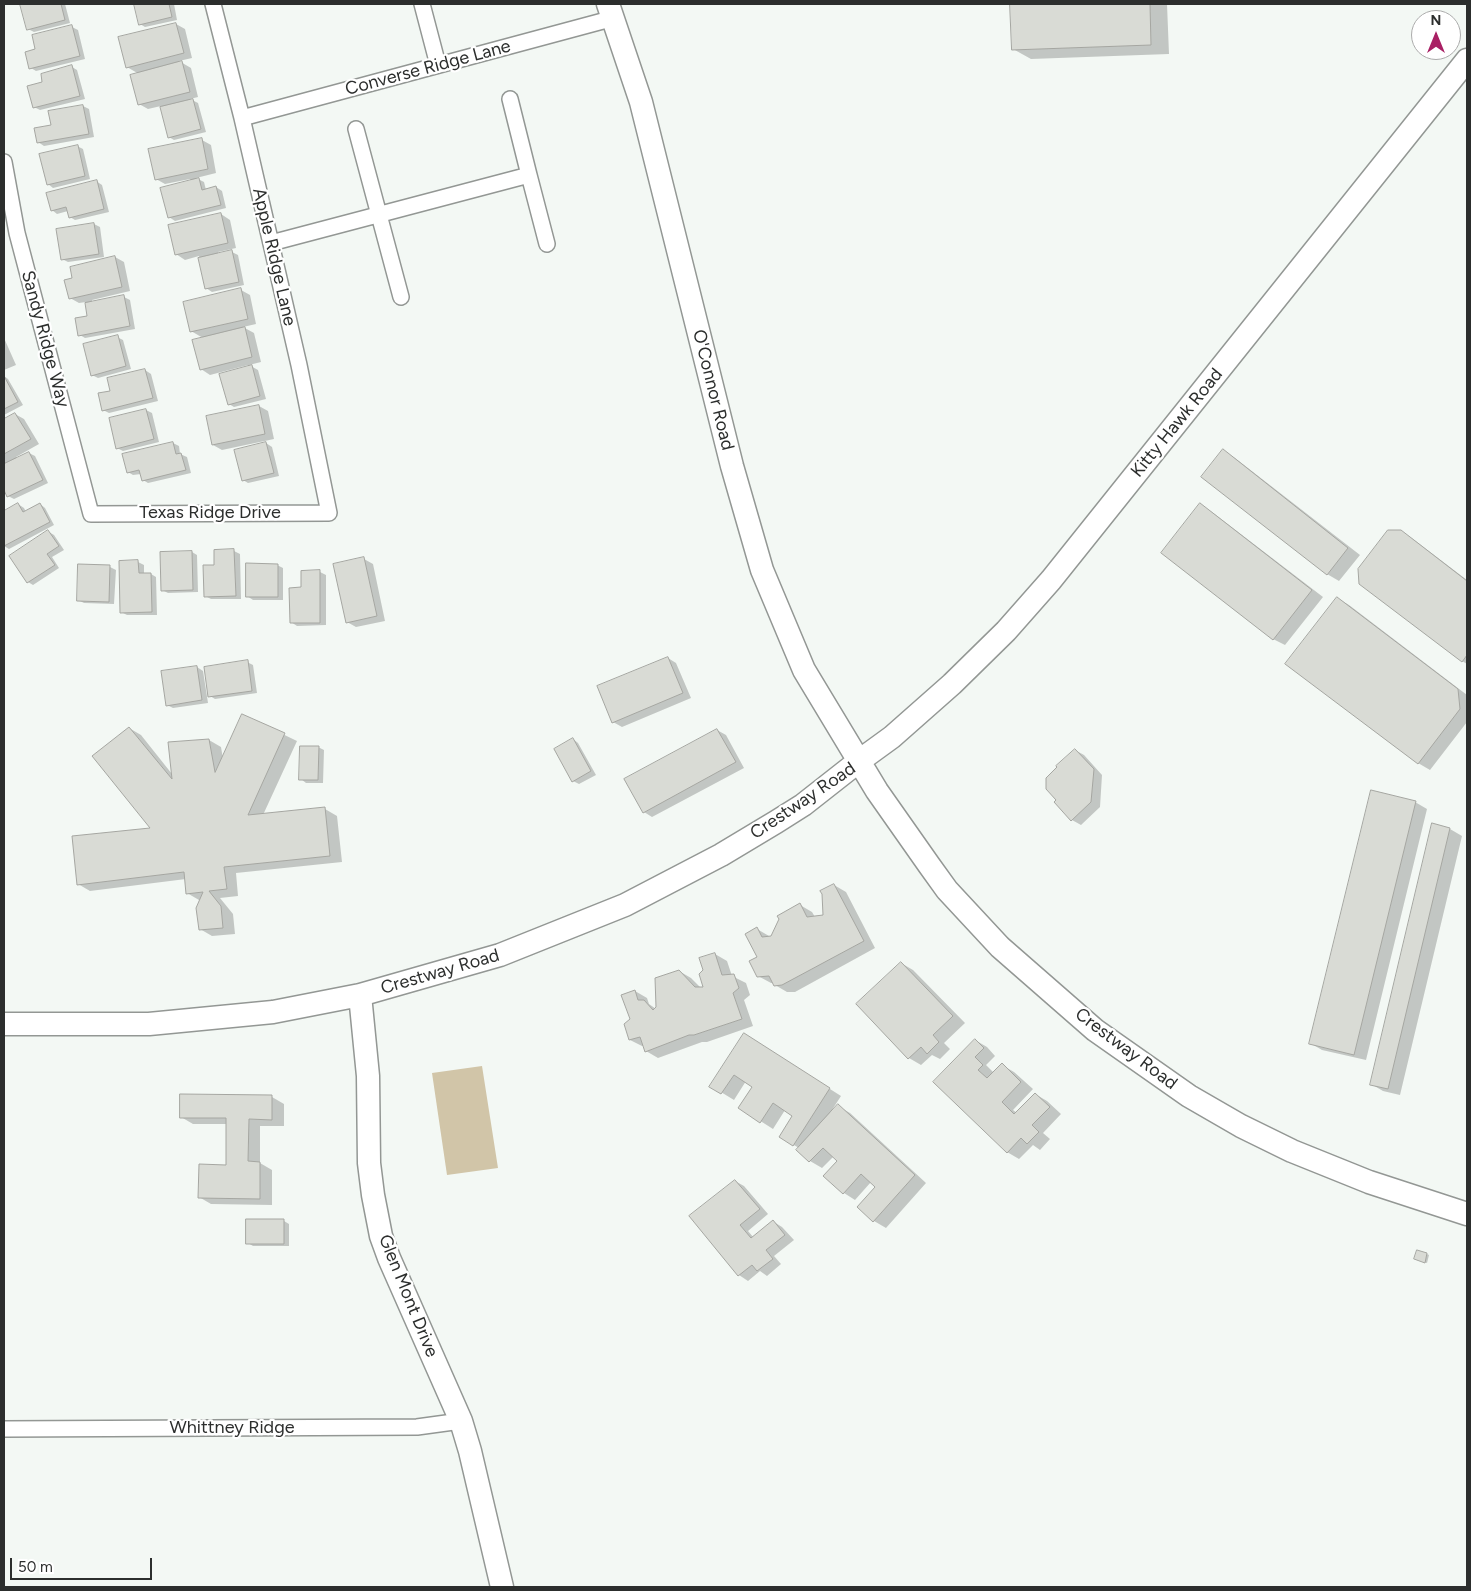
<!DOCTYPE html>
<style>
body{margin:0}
#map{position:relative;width:1471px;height:1591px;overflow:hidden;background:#f3f8f4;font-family:Figtree,sans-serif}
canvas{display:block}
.frame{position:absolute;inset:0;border:5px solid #2c2e2d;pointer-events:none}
.north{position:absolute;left:1411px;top:10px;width:50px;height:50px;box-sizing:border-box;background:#fff;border:1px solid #ababab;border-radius:50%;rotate:0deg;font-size:14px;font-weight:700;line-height:20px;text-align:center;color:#2c2e2d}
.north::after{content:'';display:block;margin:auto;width:18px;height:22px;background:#a92064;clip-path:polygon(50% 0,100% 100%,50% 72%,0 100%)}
.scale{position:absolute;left:10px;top:1558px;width:142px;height:22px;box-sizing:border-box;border:2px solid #2c2e2d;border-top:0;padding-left:6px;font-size:15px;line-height:18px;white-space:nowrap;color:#2c2e2d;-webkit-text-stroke:4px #fff;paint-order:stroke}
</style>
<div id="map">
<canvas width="1471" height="1591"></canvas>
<div class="frame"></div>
<div class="north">N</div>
<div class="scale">50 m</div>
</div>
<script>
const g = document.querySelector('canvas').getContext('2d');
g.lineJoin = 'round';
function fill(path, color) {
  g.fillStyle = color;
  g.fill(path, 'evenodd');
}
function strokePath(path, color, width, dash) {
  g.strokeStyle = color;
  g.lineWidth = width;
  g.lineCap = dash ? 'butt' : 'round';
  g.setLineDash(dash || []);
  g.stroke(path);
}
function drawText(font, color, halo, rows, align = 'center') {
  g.font = font + ' Figtree,sans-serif';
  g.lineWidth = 4.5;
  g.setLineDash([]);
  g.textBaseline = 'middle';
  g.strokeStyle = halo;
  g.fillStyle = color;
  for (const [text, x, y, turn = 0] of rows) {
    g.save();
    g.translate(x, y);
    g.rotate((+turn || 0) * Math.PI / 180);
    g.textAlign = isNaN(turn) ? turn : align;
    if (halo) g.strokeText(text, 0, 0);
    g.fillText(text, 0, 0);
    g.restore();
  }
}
fill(new Path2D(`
 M 482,1066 L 498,1168 L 447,1175 L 432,1073 Z`), '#d1c5a8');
fill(new Path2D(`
 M 22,4 L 65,4 L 70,23 L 34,32 L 28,29 Z
 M 135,4 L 174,4 L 177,20 L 145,27 L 140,24 Z
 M 1011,4 L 1167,4 L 1169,54 L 1031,59 L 1013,49 Z
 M 176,24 L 185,29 L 192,58 L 179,61 L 191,68 L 198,97 L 190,99 L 198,103 L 206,132 L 174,140 L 169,137 L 161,106 L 148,109 L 139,104 L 139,74 L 127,67 Z
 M 72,27 L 78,30 L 85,59 L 36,71 L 31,68 L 37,50 Z
 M 72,67 L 77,70 L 85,99 L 40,110 L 34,107 L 44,83 Z
 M 83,106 L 89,109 L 94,137 L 44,146 L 38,142 L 52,126 L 50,112 Z
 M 202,140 L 211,145 L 216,173 L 196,178 L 204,182 L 206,190 L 216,187 L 222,191 L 226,208 L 175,221 L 169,217 L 191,181 L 190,179 L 165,184 L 156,179 Z
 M 77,146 L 83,149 L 90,179 L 53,188 L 48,184 Z
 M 96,181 L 102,185 L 109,212 L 75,220 L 70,217 L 68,211 L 57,214 L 52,210 Z
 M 221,214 L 230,220 L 236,248 L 218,252 L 218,255 L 232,252 L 238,255 L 244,285 L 212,292 L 206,288 L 199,256 L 185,260 L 176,254 Z
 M 94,224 L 100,227 L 104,257 L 68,262 L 62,259 L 58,230 Z
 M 115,257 L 124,262 L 130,291 L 92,300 L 92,303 L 124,297 L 130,300 L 135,329 L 85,338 L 80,335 L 88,317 L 86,302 L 79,303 L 70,298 L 74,279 Z
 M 241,290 L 250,295 L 256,324 L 243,327 L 254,333 L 261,362 L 249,365 L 258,370 L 266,399 L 234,407 L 229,404 L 249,367 L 248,365 L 210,375 L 201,369 L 203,338 L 191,331 Z
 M 117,337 L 123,340 L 131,369 L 98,378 L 92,375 Z
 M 4,338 L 16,365 L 4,370 Z
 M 145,370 L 151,374 L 158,401 L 109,413 L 103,410 Z
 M 4,376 L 8,379 L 23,405 L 4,415 Z
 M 259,406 L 268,411 L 274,439 L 222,450 L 213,445 Z
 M 146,410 L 152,413 L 159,442 L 123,451 L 117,448 L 110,419 Z
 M 15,414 L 24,419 L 39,444 L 16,457 L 17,459 L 29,453 L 35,456 L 48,483 L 14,499 L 8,496 L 4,487 L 4,421 Z
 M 173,443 L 179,446 L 180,454 L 187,457 L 191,473 L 148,483 L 143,480 L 141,474 L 133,475 L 128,472 Z
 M 266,443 L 272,447 L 279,476 L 248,483 L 243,480 Z
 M 1223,451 L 1235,458 L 1360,555 L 1339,581 L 1327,574 Z
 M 18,504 L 24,508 L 26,512 L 40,504 L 45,508 L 54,525 L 9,549 L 4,546 L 4,512 Z
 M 1200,505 L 1212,512 L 1323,597 L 1285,645 L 1273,639 Z
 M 1401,531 L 1413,539 L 1467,580 L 1467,664 L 1462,661 Z
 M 49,532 L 54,535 L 64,550 L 52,557 L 59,568 L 33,585 L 28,582 Z
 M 234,551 L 240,554 L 241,599 L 211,599 L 205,596 Z
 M 192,552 L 197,555 L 198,592 L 168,593 L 162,590 Z
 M 364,559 L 373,564 L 385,621 L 356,627 L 347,622 Z
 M 138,562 L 144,565 L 144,574 L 151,574 L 156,577 L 157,615 L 127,615 L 121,612 Z
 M 80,565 L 110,567 L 116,570 L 114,604 L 84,603 L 78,600 Z
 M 277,565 L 283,568 L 283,600 L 253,600 L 247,596 Z
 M 320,572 L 326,575 L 326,625 L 297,626 L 291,622 Z
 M 1337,598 L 1349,605 L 1467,695 L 1467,722 L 1430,770 L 1418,763 Z
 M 668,658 L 676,663 L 691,698 L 622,727 L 613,722 Z
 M 247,662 L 253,665 L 257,693 L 215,699 L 210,696 Z
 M 197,667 L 203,671 L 208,703 L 173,708 L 167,705 Z
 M 243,715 L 297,741 L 263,815 L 325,809 L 337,816 L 342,862 L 236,873 L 238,896 L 220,898 L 233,914 L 235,934 L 212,936 L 200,929 L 201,900 L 199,900 L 187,893 L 186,879 L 90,891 L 78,884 L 153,829 L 129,728 L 141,735 L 172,774 L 209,740 L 221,747 L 223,759 Z
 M 717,730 L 726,735 L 744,768 L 652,817 L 644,812 Z
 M 573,739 L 578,743 L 596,775 L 579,784 L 573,781 Z
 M 318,747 L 324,750 L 323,783 L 306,783 L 301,779 Z
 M 1075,750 L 1084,755 L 1102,775 L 1100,807 L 1081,825 L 1072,820 L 1056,802 Z
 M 1415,802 L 1427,809 L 1366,1060 L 1322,1050 L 1310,1043 Z
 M 1433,825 L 1450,829 L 1462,836 L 1400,1095 L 1383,1091 L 1371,1084 Z
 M 834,885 L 846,892 L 875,948 L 795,992 L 787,992 L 775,985 L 774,983 L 771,983 L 758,976 L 759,958 L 757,929 L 769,936 L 771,939 L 800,905 L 812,912 L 815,917 L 825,917 Z
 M 715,954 L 727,961 L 732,976 L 746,983 L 750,995 L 744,1000 L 753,1026 L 707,1042 L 702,1042 L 658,1058 L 646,1051 L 645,1046 L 642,1046 L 630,1040 L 635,991 L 647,998 L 649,1004 L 656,1009 L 679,971 L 691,978 L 701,988 L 705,988 Z
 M 901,963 L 913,970 L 965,1023 L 944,1043 L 950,1049 L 940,1059 L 932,1055 L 921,1065 L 909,1058 Z
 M 975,1040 L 987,1047 L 995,1056 L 986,1065 L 994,1073 L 1002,1065 L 1014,1072 L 1033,1089 L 1013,1110 L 1017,1113 L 1035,1094 L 1047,1101 L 1061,1114 L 1043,1133 L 1050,1139 L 1040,1150 L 1033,1145 L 1019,1159 L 1007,1152 L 934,1082 Z
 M 756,1042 L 841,1096 L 830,1113 L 838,1106 L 850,1113 L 926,1183 L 886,1228 L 874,1221 L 876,1187 L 871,1182 L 855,1200 L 844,1193 L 839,1161 L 834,1156 L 822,1168 L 810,1161 L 798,1150 L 799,1148 L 780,1137 L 794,1116 L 785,1110 L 773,1129 L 740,1108 L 754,1086 L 746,1081 L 734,1100 L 711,1086 Z
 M 272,1097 L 284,1104 L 284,1126 L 260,1126 L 260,1163 L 272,1170 L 272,1205 L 211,1204 L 199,1197 L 227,1166 L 228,1124 L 193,1124 L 181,1117 Z
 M 735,1181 L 744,1186 L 768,1214 L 748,1231 L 754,1238 L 774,1222 L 782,1227 L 794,1240 L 774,1256 L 781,1264 L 767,1276 L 760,1271 L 748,1281 L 739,1275 L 691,1217 Z
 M 284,1221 L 289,1224 L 289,1246 L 253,1246 L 248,1243 Z
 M 1427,1254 L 1429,1255 L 1427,1263 L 1418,1260 Z`), '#0003');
const building = new Path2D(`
 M 20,4 L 61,4 L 65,20 L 27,30 Z
 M 134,4 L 169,4 L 172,17 L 139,25 Z
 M 1010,4 L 1150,4 L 1151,45 L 1012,50 Z
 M 176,23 L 184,53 L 126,68 L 118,37 Z
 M 72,25 L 80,56 L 29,69 L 25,52 L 35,49 L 32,35 Z
 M 182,61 L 190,92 L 138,105 L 130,75 Z
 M 72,65 L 80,96 L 33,108 L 27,86 L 42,82 L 41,74 Z
 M 193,99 L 201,129 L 168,138 L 160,107 Z
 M 83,105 L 89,134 L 37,143 L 34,128 L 51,125 L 48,111 Z
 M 202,138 L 208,169 L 155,180 L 148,149 Z
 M 78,145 L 85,176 L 47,185 L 39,154 Z
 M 199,178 L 202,190 L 216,186 L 221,205 L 168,218 L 160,188 Z
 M 97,180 L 104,209 L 69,218 L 66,207 L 51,211 L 46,193 Z
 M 221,213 L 228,243 L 175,255 L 168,225 Z
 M 94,223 L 99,254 L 61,260 L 56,229 Z
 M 232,250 L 239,282 L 205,289 L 198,258 Z
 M 115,256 L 122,287 L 69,299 L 64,280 L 72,278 L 70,267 Z
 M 241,288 L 248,319 L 190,332 L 183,302 Z
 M 124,295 L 130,326 L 78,336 L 75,318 L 87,316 L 85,303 Z
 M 245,327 L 252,357 L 200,370 L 192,340 Z
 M 118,335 L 126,366 L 91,376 L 83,344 Z
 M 252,365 L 260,396 L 228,405 L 219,374 Z
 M 145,369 L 153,398 L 102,411 L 98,393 L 110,391 L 107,378 Z
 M 4,376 L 18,402 L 4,409 Z
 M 259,405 L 265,434 L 212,445 L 206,416 Z
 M 146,409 L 154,439 L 116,449 L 109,418 Z
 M 15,413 L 31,439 L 4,454 L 4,419 Z
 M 173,442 L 176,454 L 181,453 L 186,470 L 142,481 L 139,470 L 127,473 L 122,454 Z
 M 266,442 L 274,473 L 242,481 L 234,450 Z
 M 1223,449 L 1348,548 L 1327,575 L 1201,477 Z
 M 29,452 L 43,480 L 7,497 L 4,490 L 4,464 Z
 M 18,503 L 23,512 L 40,503 L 50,522 L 4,546 L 4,511 Z
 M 1200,503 L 1312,590 L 1273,640 L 1161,553 Z
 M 48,530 L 59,546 L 47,554 L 55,565 L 27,583 L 9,556 Z
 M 1388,530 L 1401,530 L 1467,581 L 1467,655 L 1462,662 L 1359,584 L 1358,569 Z
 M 234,549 L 236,596 L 204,597 L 203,565 L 214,565 L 214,550 Z
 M 192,551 L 193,590 L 161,591 L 160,552 Z
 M 364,557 L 377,616 L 346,623 L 333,564 Z
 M 138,560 L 139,573 L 151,573 L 152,612 L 120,613 L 119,561 Z
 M 246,563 L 278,564 L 278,597 L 246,597 Z
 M 78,564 L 110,565 L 109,602 L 77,601 Z
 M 320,570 L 320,623 L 290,623 L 289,588 L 301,587 L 301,571 Z
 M 1337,597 L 1458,689 L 1460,709 L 1418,764 L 1285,664 Z
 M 668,657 L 683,693 L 612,723 L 597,686 Z
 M 248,660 L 252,691 L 208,697 L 204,667 Z
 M 197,666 L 202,700 L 166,706 L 161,671 Z
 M 242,714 L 285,733 L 248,815 L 325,807 L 330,856 L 224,867 L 227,889 L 209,891 L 221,906 L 223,928 L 199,930 L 196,908 L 203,892 L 186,894 L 184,872 L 77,885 L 72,836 L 150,828 L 92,756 L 129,727 L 172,779 L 168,742 L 209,739 L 215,772 Z
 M 717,729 L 736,762 L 643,813 L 624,779 Z
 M 573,738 L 591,771 L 572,782 L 554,749 Z
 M 300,746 L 319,746 L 318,780 L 299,780 Z
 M 1075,749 L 1094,769 L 1091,802 L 1071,821 L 1054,802 L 1056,800 L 1046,789 L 1046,778 L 1057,767 L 1056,766 Z
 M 1371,790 L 1416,801 L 1354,1055 L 1309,1044 Z
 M 1432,823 L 1450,828 L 1388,1089 L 1370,1085 Z
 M 834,884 L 864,941 L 782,985 L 774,986 L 769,976 L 757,977 L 749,961 L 757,957 L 745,934 L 757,927 L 762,937 L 771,936 L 779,919 L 777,916 L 800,903 L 807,917 L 823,915 L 822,894 L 820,891 Z
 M 715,953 L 722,975 L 734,974 L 739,988 L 733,993 L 742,1019 L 694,1035 L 689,1035 L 645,1052 L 640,1037 L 629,1040 L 624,1024 L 630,1019 L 621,995 L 635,990 L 638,1000 L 644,1000 L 653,1010 L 656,1007 L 655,978 L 679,970 L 695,987 L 703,987 L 699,974 L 703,970 L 699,958 Z
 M 901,962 L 953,1016 L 933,1035 L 939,1042 L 927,1054 L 921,1047 L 908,1059 L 856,1004 Z
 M 744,1033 L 830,1088 L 793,1146 L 779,1137 L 792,1116 L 773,1103 L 760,1123 L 738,1108 L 752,1087 L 734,1075 L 721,1094 L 709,1087 Z
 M 975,1039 L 984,1048 L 975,1057 L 983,1065 L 978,1070 L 987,1078 L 1002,1063 L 1021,1082 L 1002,1102 L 1014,1114 L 1035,1093 L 1050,1107 L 1032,1125 L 1039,1132 L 1027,1144 L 1021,1138 L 1007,1153 L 933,1082 Z
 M 180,1094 L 272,1095 L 272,1120 L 249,1119 L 248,1161 L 260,1162 L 260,1199 L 198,1198 L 199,1164 L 226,1165 L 226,1118 L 180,1118 Z
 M 838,1104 L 915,1175 L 873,1222 L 857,1207 L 875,1187 L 861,1174 L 843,1194 L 823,1176 L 837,1161 L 823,1148 L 809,1162 L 796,1150 Z
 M 735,1180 L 760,1209 L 740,1225 L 751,1238 L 773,1220 L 785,1235 L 766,1250 L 773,1259 L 757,1271 L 752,1265 L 738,1276 L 689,1216 Z
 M 246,1219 L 284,1219 L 284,1244 L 246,1244 Z
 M 1417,1250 L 1427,1253 L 1425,1263 L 1414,1259 Z`);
fill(building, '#d9dbd5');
strokePath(building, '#a5a6a1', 1);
const street = new Path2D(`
 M 422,4 L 438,65
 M 242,118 L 614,18
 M 356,129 L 401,297
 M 4,162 L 17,233 L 91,514 L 329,513 L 299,365 L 242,118 L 213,4
 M 529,175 L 547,244
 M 271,243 L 529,175 L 510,99
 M 4,1429 L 417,1427 L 461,1421`);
const secondary = new Path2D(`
 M 608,4 L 641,102 L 732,466 L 762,570 L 804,670 L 877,791 L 929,865 L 947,890 L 1000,947 L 1095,1030 L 1189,1096 L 1241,1126 L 1292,1151 L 1369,1182 L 1467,1214
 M 360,995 L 368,1076 L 369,1163 L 373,1195 L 381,1236 L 389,1258 L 461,1421 L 470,1451 L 502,1587
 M 4,1024 L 149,1024 L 273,1012 L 360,995 L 500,955 L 625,905 L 721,855 L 776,822 L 803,805 L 859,761 L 892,737 L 952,684 L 1006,631 L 1051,580 L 1467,60`);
strokePath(street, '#939794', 18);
strokePath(secondary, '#939794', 25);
strokePath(street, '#fff', 15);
strokePath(secondary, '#fff', 22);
drawText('18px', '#2c2e2d', '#fff', [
 ["Converse Ridge Lane",428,68,-15],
 ["Apple Ridge Lane",274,257,77],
 ["Sandy Ridge Way",45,339,75],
 ["O'Connor Road",713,390,76],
 ["Kitty Hawk Road",1177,423,-51],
 ["Texas Ridge Drive",210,513],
 ["Crestway Road",803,801,-34],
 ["Crestway Road",440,972,-16],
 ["Crestway Road",1126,1049,37],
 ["Glen Mont Drive",408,1296,68],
 ["Whittney Ridge",232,1428]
]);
</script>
